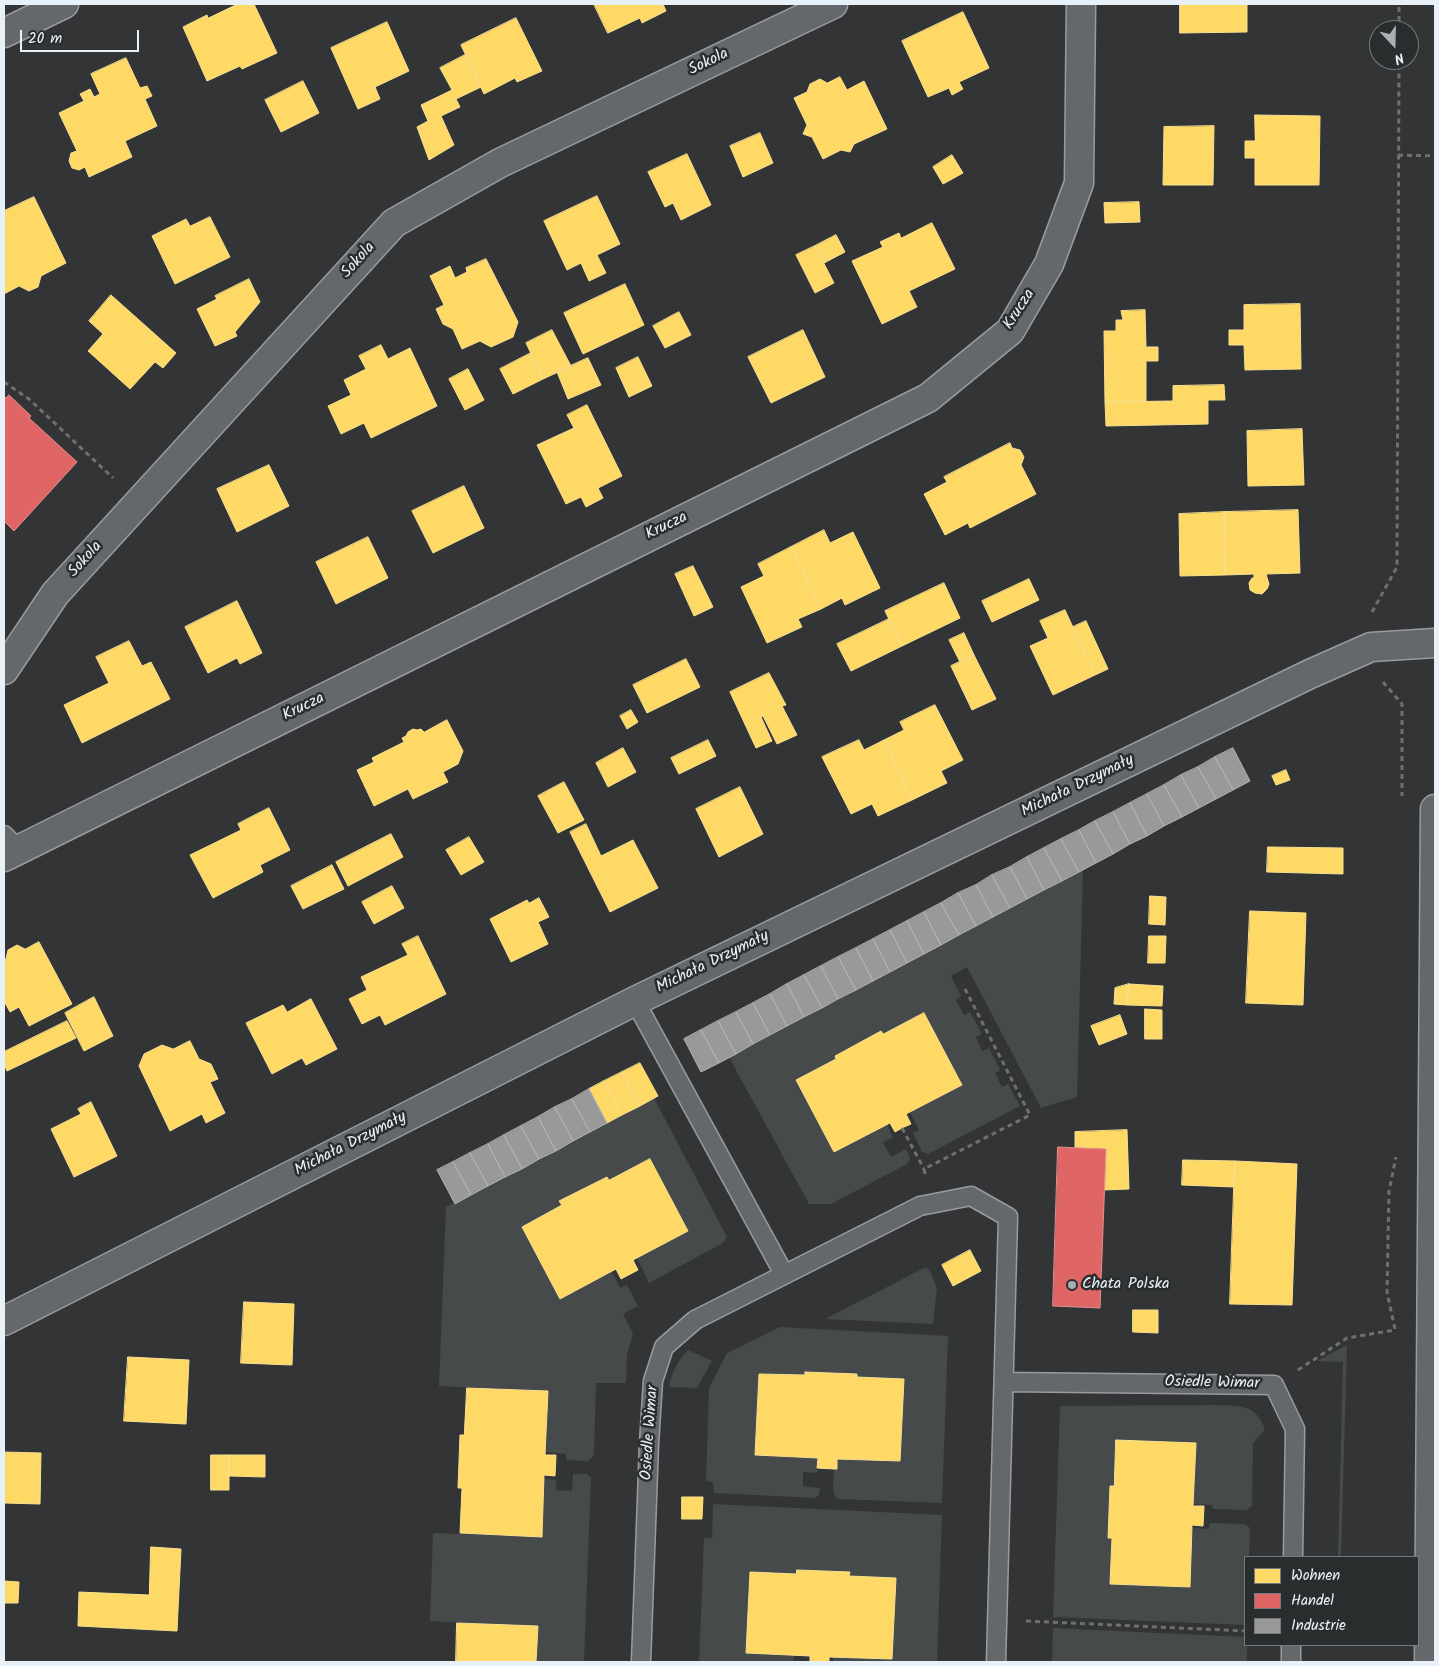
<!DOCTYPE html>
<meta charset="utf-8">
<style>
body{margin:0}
#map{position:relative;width:1439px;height:1666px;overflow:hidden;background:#333435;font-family:Kalam,sans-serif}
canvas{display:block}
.frame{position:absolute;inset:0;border:5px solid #e8f1f8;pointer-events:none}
.legend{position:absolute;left:1244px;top:1556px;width:175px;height:90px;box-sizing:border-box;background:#2a2d2e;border:1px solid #767b7f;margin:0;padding:6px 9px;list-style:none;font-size:15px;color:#e8f1f8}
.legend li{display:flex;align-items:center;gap:10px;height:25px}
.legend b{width:25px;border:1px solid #767b7f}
.north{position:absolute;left:1369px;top:20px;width:50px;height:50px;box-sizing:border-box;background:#2a2d2e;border:1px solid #767b7f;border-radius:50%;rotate:159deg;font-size:14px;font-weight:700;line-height:20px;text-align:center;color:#e8f1f8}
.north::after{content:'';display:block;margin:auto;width:18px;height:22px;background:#a9afb4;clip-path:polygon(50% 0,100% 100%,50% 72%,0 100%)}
.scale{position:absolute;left:20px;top:30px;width:119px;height:22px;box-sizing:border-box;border:2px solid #e8f1f8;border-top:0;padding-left:6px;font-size:15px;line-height:18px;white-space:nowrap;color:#e8f1f8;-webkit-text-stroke:4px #2a2d2e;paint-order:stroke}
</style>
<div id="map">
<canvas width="1439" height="1666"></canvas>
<div class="frame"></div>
<ul class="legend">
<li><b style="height:14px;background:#ffd966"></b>Wohnen</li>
<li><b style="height:14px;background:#e06666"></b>Handel</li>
<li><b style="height:14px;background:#999"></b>Industrie</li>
</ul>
<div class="north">N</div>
<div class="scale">20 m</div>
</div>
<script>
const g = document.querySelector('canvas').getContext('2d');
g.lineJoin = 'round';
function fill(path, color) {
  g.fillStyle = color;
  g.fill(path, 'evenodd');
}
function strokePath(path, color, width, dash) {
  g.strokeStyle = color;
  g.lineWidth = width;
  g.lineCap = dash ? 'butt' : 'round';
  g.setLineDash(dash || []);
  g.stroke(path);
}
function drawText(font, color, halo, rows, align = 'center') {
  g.font = font + ' Kalam,sans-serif';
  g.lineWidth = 5;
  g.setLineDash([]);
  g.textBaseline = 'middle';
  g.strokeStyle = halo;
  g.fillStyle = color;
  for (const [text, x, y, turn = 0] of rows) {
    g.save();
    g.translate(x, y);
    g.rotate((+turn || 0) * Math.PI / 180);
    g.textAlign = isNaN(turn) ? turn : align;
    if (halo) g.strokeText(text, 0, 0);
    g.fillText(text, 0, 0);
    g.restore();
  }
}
fill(new Path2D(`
 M 1083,869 L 1077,1097 L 1041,1108 L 967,967 L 951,976 L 961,996 L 956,1000 L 964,1015 L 970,1012 L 982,1034 L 976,1037 L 982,1051 L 989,1048 L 1000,1070 L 995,1073 L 1002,1087 L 1008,1084 L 1020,1106 L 928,1154 L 922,1152 L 913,1133 L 919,1130 L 910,1112 L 962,1085 L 883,1034 L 881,1031 L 835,1055 L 836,1059 L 796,1081 L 834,1152 L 887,1124 L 893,1138 L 883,1142 L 891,1157 L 906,1149 L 910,1158 L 907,1164 L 831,1204 L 809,1204 L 729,1057 Z
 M 654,1098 L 727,1237 L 723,1243 L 649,1283 L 637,1258 L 688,1231 L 649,1159 L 609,1180 L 607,1177 L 560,1201 L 562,1205 L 522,1227 L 560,1299 L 612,1272 L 620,1288 L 627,1285 L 638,1306 L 623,1314 L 633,1334 L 627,1354 L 626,1383 L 596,1383 L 594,1455 L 588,1461 L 566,1460 L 566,1454 L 546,1452 L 547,1391 L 439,1386 L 446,1207 Z
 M 924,1268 L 929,1269 L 937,1288 L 933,1324 L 825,1319 Z
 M 780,1327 L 948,1336 L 942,1503 L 838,1499 C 830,1493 834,1478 834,1469 L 837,1468 L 837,1459 L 900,1461 L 904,1380 L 857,1377 L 857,1374 L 805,1372 L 805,1375 L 759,1374 L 755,1455 L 818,1458 L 817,1473 L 803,1472 L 803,1486 L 820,1488 L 819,1495 L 814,1498 L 714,1493 L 713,1482 L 706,1481 L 709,1388 L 727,1353 Z
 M 1347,1345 L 1341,1557 L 1338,1557 L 1343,1362 L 1317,1361 Z
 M 688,1350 L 712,1361 L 697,1388 L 669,1387 C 672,1372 678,1360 688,1350 Z
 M 1217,1405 C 1240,1406 1257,1404 1265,1430 L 1253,1443 L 1252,1506 L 1246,1510 L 1213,1509 L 1212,1505 L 1193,1504 L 1196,1443 L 1114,1486 L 1110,1486 L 1108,1537 L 1112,1538 L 1110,1584 L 1189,1587 L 1192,1528 L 1209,1529 L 1210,1523 L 1245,1524 L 1250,1528 L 1249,1557 L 1245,1557 L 1245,1625 L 1053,1617 L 1060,1406 Z
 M 573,1474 L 587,1474 L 591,1478 L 584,1662 L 536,1662 L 538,1627 L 430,1621 L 433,1533 L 542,1537 L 544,1479 L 556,1480 L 556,1490 L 572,1491 Z
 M 713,1504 L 942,1515 L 937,1662 L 833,1662 L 833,1657 L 892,1659 L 896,1578 L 849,1576 L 849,1572 L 797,1570 L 796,1574 L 746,1653 L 794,1656 L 793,1662 L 699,1662 L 704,1538 L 712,1538 Z
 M 1053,1628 L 1245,1637 L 1245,1645 L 1247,1645 L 1247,1662 L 1052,1662 Z`), '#464a4b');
const homes = new Path2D(`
 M 238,4 L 254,4 L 277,53 L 242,69 L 240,66 L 207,81 L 183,27 L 207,15 L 208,18 Z
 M 594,4 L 663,4 L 666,11 L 642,23 L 640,18 L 608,33 Z
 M 1180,4 L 1247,4 L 1247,32 L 1180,33 Z
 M 963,12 L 989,68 L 959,82 L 963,89 L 952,95 L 949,88 L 928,97 L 902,41 Z
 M 516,18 L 542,71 L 517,82 L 515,78 L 484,94 L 461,45 Z
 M 387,22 L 409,71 L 375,87 L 380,99 L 358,109 L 331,48 Z
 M 465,55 L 481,87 L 456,99 L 460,107 L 441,116 L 454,145 L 429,160 L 417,127 L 428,121 L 421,105 L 452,90 L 440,68 Z
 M 126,58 L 140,88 L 147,86 L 152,96 L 145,99 L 157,126 L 125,141 L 132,157 L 89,177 L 85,167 L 79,170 L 72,168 L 69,161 L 71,153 L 77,151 L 59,113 L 84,101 L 80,94 L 90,89 L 94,97 L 100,94 L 91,74 Z
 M 840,77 L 847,90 L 864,81 L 887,129 L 854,144 L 850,152 L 841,150 L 823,159 L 812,137 L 803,134 L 807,125 L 794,98 L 807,92 L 810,84 L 820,79 L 827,83 Z
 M 303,81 L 319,113 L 281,132 L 265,100 Z
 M 1255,115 L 1320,116 L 1319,185 L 1255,185 L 1255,158 L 1245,158 L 1245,141 L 1255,141 Z
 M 1214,126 L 1213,185 L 1163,185 L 1164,127 Z
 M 760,133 L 773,163 L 743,177 L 730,146 Z
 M 687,154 L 711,205 L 681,220 L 673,203 L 665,207 L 648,172 Z
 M 952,155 L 963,173 L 943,184 L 933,167 Z
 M 597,196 L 620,244 L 597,255 L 606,273 L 589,281 L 581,263 L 567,270 L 544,221 Z
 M 34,197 L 66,263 L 41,276 L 38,287 L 29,291 L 19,286 L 4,294 L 4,211 Z
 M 1139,202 L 1140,222 L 1105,223 L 1104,203 Z
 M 210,217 L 230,257 L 175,284 L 152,236 L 186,219 L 190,226 Z
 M 932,223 L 955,269 L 909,291 L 917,307 L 882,324 L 852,261 L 883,247 L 880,242 L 899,233 L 901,238 Z
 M 836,235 L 845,252 L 824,263 L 815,246 Z
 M 815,246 L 834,283 L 815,293 L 796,255 Z
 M 486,259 L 518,322 L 513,337 L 491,347 L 480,341 L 462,349 L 453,329 L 443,324 L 436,309 L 444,305 L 430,276 L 450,266 L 455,278 L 467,272 L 466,268 Z
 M 249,279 L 260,302 L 235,332 L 237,336 L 215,346 L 197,309 L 217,299 L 215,296 Z
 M 625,284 L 644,325 L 583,354 L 564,313 Z
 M 111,295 L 176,353 L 163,368 L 155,362 L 130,389 L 88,351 L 103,334 L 89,321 Z
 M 1300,304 L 1301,369 L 1245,370 L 1244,345 L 1229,345 L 1229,330 L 1244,330 L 1244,305 Z
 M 1145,310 L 1146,347 L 1158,347 L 1158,361 L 1146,361 L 1146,401 L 1105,402 L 1104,331 L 1116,331 L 1116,320 L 1123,320 L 1121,311 Z
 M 679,312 L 691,335 L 665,348 L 653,326 Z
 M 552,330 L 571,366 L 543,379 L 526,343 Z
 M 803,330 L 825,377 L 771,403 L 748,357 Z
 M 381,345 L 388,359 L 410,348 L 437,406 L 371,438 L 364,423 L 341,434 L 328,406 L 351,395 L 344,380 L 366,369 L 359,356 Z
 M 531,353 L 543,379 L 513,394 L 500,369 Z
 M 638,357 L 652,386 L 629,397 L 616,368 Z
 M 588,358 L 601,385 L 568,399 L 557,372 Z
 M 468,369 L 484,400 L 465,410 L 449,379 Z
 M 1224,385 L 1225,400 L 1208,400 L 1208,424 L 1106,426 L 1105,402 L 1173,401 L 1173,386 Z
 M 587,405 L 622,476 L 598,488 L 603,498 L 586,507 L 581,497 L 566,504 L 537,445 L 574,428 L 567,415 Z
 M 1302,429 L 1304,485 L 1248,486 L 1247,431 Z
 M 1010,443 L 1012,448 L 1020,450 L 1024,457 L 1021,465 L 1036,494 L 970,528 L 968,523 L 945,535 L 924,494 L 947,482 L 944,477 Z
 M 269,465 L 289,506 L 237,532 L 217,489 Z
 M 464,486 L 484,528 L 433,553 L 412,511 Z
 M 1298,510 L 1300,573 L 1266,574 L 1269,584 L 1267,589 L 1262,594 L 1255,593 L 1250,590 L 1249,583 L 1252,578 L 1254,578 L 1254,574 L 1225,575 L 1224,512 Z
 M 1224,512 L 1225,575 L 1180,576 L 1179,514 Z
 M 824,530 L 830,543 L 853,532 L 880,588 L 845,605 L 842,598 L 821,609 L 791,547 Z
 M 368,537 L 388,578 L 336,604 L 316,562 Z
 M 791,547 L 821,609 L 798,619 L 802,627 L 767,643 L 741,587 L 764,576 L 758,564 Z
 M 693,566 L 713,607 L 694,616 L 675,574 Z
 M 1029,579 L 1039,600 L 992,622 L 982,601 Z
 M 944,583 L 960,618 L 902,646 L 885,611 Z
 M 237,601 L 262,653 L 240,664 L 237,658 L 208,673 L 185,627 Z
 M 1065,610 L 1095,675 L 1053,695 L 1030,646 L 1048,638 L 1040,621 Z
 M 889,619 L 902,646 L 851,671 L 837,644 Z
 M 1086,621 L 1108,669 L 1095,675 L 1073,627 Z
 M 964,633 L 974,655 L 960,662 L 949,640 Z
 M 129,641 L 142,666 L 151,662 L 170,699 L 82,743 L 64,705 L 109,683 L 96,657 Z
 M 974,655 L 996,699 L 972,710 L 951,666 Z
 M 686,659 L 700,687 L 647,713 L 633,685 Z
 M 769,673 L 786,705 L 782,706 L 797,735 L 777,744 L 763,716 L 761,717 L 772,741 L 756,748 L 730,692 Z
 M 935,705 L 963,760 L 941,771 L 947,783 L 912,800 L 884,740 L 904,730 L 900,722 Z
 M 631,710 L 638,722 L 627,729 L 620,716 Z
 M 447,720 L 463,751 L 458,764 L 443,772 L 448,782 L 413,799 L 408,789 L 374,806 L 357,770 L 374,762 L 372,758 L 404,742 L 402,738 L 406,736 L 408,732 L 413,729 L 417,730 L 421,729 L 424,732 Z
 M 708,740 L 716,756 L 679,774 L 671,758 Z
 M 859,740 L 864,750 L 884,740 L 912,800 L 878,816 L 872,804 L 851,814 L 822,757 Z
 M 623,748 L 636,772 L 608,787 L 596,763 Z
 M 1286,770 L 1290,780 L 1276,785 L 1272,776 Z
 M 564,782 L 584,820 L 558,833 L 538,796 Z
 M 740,787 L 763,834 L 719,857 L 696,809 Z
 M 269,808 L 290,850 L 260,865 L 263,872 L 213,898 L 190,855 L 241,830 L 238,824 Z
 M 586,824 L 601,856 L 633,840 L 658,888 L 610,912 L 570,832 Z
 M 391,834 L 403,857 L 348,886 L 336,862 Z
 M 469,837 L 484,862 L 461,875 L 446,850 Z
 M 1268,847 L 1343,848 L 1343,874 L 1267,872 Z
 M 332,865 L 344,889 L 303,909 L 291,886 Z
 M 392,886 L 404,908 L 374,924 L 362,902 Z
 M 1150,896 L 1166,897 L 1165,925 L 1149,924 Z
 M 539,898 L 549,917 L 538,922 L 548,944 L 511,962 L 490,919 L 527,900 L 529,903 Z
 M 1250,911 L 1306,913 L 1303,1005 L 1246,1003 Z
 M 418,936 L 446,994 L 385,1025 L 380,1015 L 362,1024 L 349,999 L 367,990 L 361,977 L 408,955 L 402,944 Z
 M 1149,936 L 1166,936 L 1165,963 L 1148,963 Z
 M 39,942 L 72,1004 L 29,1026 L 19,1007 L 10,1012 L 4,1001 L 4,960 L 6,959 L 8,950 L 17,945 L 25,949 Z
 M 1129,984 L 1127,1005 L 1114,1004 L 1115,988 Z
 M 1129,984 L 1163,986 L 1162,1006 L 1127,1005 Z
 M 94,997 L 113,1036 L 84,1051 L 65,1013 Z
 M 311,999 L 337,1049 L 306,1065 L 302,1058 L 272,1074 L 246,1023 L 283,1005 L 287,1012 Z
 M 1145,1009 L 1162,1010 L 1162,1039 L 1145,1039 Z
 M 924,1013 L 962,1085 L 906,1114 L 911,1124 L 902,1128 L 895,1132 L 890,1123 L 834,1152 L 796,1080 L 836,1059 L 835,1056 L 881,1031 L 883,1034 Z
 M 1120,1015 L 1127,1034 L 1099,1045 L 1091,1026 Z
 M 67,1021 L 76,1038 L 7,1071 L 4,1064 L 4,1052 Z
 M 190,1041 L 199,1059 L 211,1064 L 218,1079 L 210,1082 L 225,1113 L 206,1123 L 202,1114 L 170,1131 L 139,1066 L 144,1054 L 162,1045 L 173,1049 Z
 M 640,1063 L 658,1096 L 640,1106 L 622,1072 Z
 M 622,1072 L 640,1106 L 622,1115 L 604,1081 Z
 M 604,1081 L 622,1115 L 607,1123 L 589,1089 Z
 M 91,1102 L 117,1156 L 74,1177 L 51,1129 L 81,1114 L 78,1109 Z
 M 1127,1130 L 1129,1189 L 1104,1190 L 1106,1149 L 1075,1148 L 1075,1132 Z
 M 650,1159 L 688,1231 L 633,1260 L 638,1270 L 621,1279 L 616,1269 L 560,1299 L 522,1227 L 562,1205 L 559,1201 L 607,1177 L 609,1180 Z
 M 1183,1160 L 1235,1161 L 1234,1187 L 1182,1185 Z
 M 1235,1161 L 1297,1164 L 1292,1305 L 1230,1304 Z
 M 970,1250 L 981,1271 L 953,1286 L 942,1265 Z
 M 244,1302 L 294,1304 L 292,1365 L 241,1363 Z
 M 1133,1310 L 1158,1310 L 1158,1333 L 1133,1332 Z
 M 128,1357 L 189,1360 L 186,1424 L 124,1421 Z
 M 805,1372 L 857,1374 L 857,1377 L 904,1379 L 900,1461 L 837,1459 L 837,1469 L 834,1469 L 817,1468 L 818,1458 L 755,1455 L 759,1374 L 805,1375 Z
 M 467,1388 L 548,1391 L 545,1455 L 556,1455 L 555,1476 L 544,1475 L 542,1537 L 460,1533 L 462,1488 L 458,1488 L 460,1435 L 464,1435 Z
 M 1116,1440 L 1196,1443 L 1193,1506 L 1204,1506 L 1203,1526 L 1192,1525 L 1190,1587 L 1110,1584 L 1112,1538 L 1108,1538 L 1110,1486 L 1114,1486 Z
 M 4,1452 L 41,1453 L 40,1504 L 4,1503 Z
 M 211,1455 L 229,1455 L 229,1490 L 211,1490 Z
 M 229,1455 L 265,1455 L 265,1477 L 229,1476 Z
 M 682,1497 L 703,1497 L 702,1519 L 682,1519 Z
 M 151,1547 L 181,1549 L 177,1631 L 78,1626 L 79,1592 L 149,1595 Z
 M 797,1570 L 850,1572 L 849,1576 L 896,1578 L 892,1659 L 829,1657 L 829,1662 L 810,1662 L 810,1656 L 746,1653 L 750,1572 L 796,1574 Z
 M 4,1581 L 19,1582 L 18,1603 L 4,1603 Z
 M 457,1623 L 538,1626 L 536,1662 L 456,1662 Z`);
fill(homes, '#ffd966');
strokePath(homes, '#f8e092', 1);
const shops = new Path2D(`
 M 9,395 L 31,416 L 29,418 L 77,462 L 14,531 L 4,521 L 4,396 L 6,398 Z
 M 1058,1147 L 1106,1149 L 1100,1308 L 1053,1306 Z`);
fill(shops, '#e06666');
strokePath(shops, '#e29092', 1);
const industry = new Path2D(`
 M 1233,748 L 1250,781 L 1233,790 L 1215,757 Z
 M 1215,757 L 1233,790 L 1216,799 L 1198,767 Z
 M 1198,767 L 1216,799 L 1199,808 L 1181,775 Z
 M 1181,775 L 1199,808 L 1182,817 L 1164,785 Z
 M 1164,785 L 1182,817 L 1164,826 L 1147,794 Z
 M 1147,794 L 1164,826 L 1147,836 L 1130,803 Z
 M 1130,803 L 1147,836 L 1130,844 L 1113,812 Z
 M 1113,812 L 1130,844 L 1113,854 L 1095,821 Z
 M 1095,821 L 1113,854 L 1096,863 L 1079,830 Z
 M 1079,830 L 1096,863 L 1079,872 L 1061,839 Z
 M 1061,839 L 1079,872 L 1062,881 L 1044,848 Z
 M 1044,848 L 1062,881 L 1044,890 L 1027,857 Z
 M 1027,857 L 1044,890 L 1027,899 L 1010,867 Z
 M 1010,867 L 1027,899 L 1010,908 L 992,875 Z
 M 992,875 L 1010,908 L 993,917 L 976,885 Z
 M 976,885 L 993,917 L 976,926 L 958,893 Z
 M 958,893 L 976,926 L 959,935 L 941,903 Z
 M 941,903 L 959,935 L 941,945 L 924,912 Z
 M 924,912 L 941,945 L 924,954 L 907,921 Z
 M 907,921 L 924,954 L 907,963 L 890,930 Z
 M 890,930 L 907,963 L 890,972 L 873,939 Z
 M 873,939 L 890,972 L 873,981 L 856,948 Z
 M 856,948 L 873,981 L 856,990 L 838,957 Z
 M 838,957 L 856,990 L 838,999 L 821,966 Z
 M 821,966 L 838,999 L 822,1008 L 804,975 Z
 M 804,975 L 822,1008 L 804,1017 L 787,984 Z
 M 787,984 L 804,1017 L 787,1026 L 770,994 Z
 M 770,994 L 787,1026 L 770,1035 L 753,1003 Z
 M 753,1003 L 770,1035 L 753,1044 L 736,1012 Z
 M 736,1012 L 753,1044 L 736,1054 L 718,1021 Z
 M 718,1021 L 736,1054 L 719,1063 L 701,1030 Z
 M 701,1030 L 719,1063 L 701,1072 L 684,1039 Z
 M 589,1089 L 607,1123 L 590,1132 L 572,1099 Z
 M 572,1099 L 590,1132 L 573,1141 L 555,1107 Z
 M 555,1107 L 573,1141 L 556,1151 L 538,1117 Z
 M 538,1117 L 556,1151 L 539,1159 L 521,1126 Z
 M 521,1126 L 539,1159 L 522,1169 L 504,1135 Z
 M 504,1135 L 522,1169 L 505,1177 L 488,1144 Z
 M 488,1144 L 505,1177 L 488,1186 L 470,1153 Z
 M 470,1153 L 488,1186 L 471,1195 L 453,1162 Z
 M 453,1162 L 471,1195 L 455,1204 L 437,1170 Z`);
fill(industry, '#999');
strokePath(industry, '#b1b3b6', 1);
const service = new Path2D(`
 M 4,835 L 18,850
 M 635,1001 L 784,1274
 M 1004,1382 L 1274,1385 L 1295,1429 L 1293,1557
 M 641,1662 L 649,1444 L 653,1381 L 664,1347 L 695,1320 L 920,1206 L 971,1196 L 1008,1217 L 996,1662
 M 1291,1662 L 1291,1645`);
const minor = new Path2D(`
 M 4,33 L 64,4
 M 4,670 L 55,594 L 394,223 L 500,163 L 833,4
 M 4,857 L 928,398 L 1010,331 L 1049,264 L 1079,183 L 1081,4
 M 4,1321 L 635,1001 L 1310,674 L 1371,647 L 1435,643`);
const primary = new Path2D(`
 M 1429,1662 L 1435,809`);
strokePath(service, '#999b9e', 21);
strokePath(minor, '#999b9e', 31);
strokePath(primary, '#999b9e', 31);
strokePath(new Path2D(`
 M 1399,30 L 1399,4
 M 1398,155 L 1435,156
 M 4,382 L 29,399 L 113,478
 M 1372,612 L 1397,567 L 1399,60
 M 1383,682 L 1402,704 L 1402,796
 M 902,1128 L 924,1169
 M 925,1174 L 924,1169 L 1030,1115 L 963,985
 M 1395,1329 L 1387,1292 L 1389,1191 L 1396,1157
 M 1298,1370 L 1347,1338 L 1395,1330
 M 1026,1621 L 1245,1631`), '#6e7071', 3, [5, 4]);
strokePath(service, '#64686b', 18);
strokePath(minor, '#64686b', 28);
strokePath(primary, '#64686b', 28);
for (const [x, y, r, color] of [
 [1072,1285,5,"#a9afb4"]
]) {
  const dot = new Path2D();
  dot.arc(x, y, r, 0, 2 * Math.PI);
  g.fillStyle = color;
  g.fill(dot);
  strokePath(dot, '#2a2d2e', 2);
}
drawText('16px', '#e8f1f8', '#2a2d2e', [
 ["Sokola",709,63,-26],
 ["Sokola",359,261,-48],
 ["Krucza",1020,310,-57],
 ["Krucza",667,527,-26],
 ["Sokola",86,560,-48],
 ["Krucza",304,708,-26],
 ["Michała Drzymały",1078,787,-26],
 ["Michała Drzymały",713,963,-26],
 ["Michała Drzymały",351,1145,-27],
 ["Osiedle Wimar",1212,1384,1],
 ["Osiedle Wimar",651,1433,-86]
]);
drawText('16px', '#e8f1f8', '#2a2d2e', [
 ["Chata Polska",1082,1285]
], 'left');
</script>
